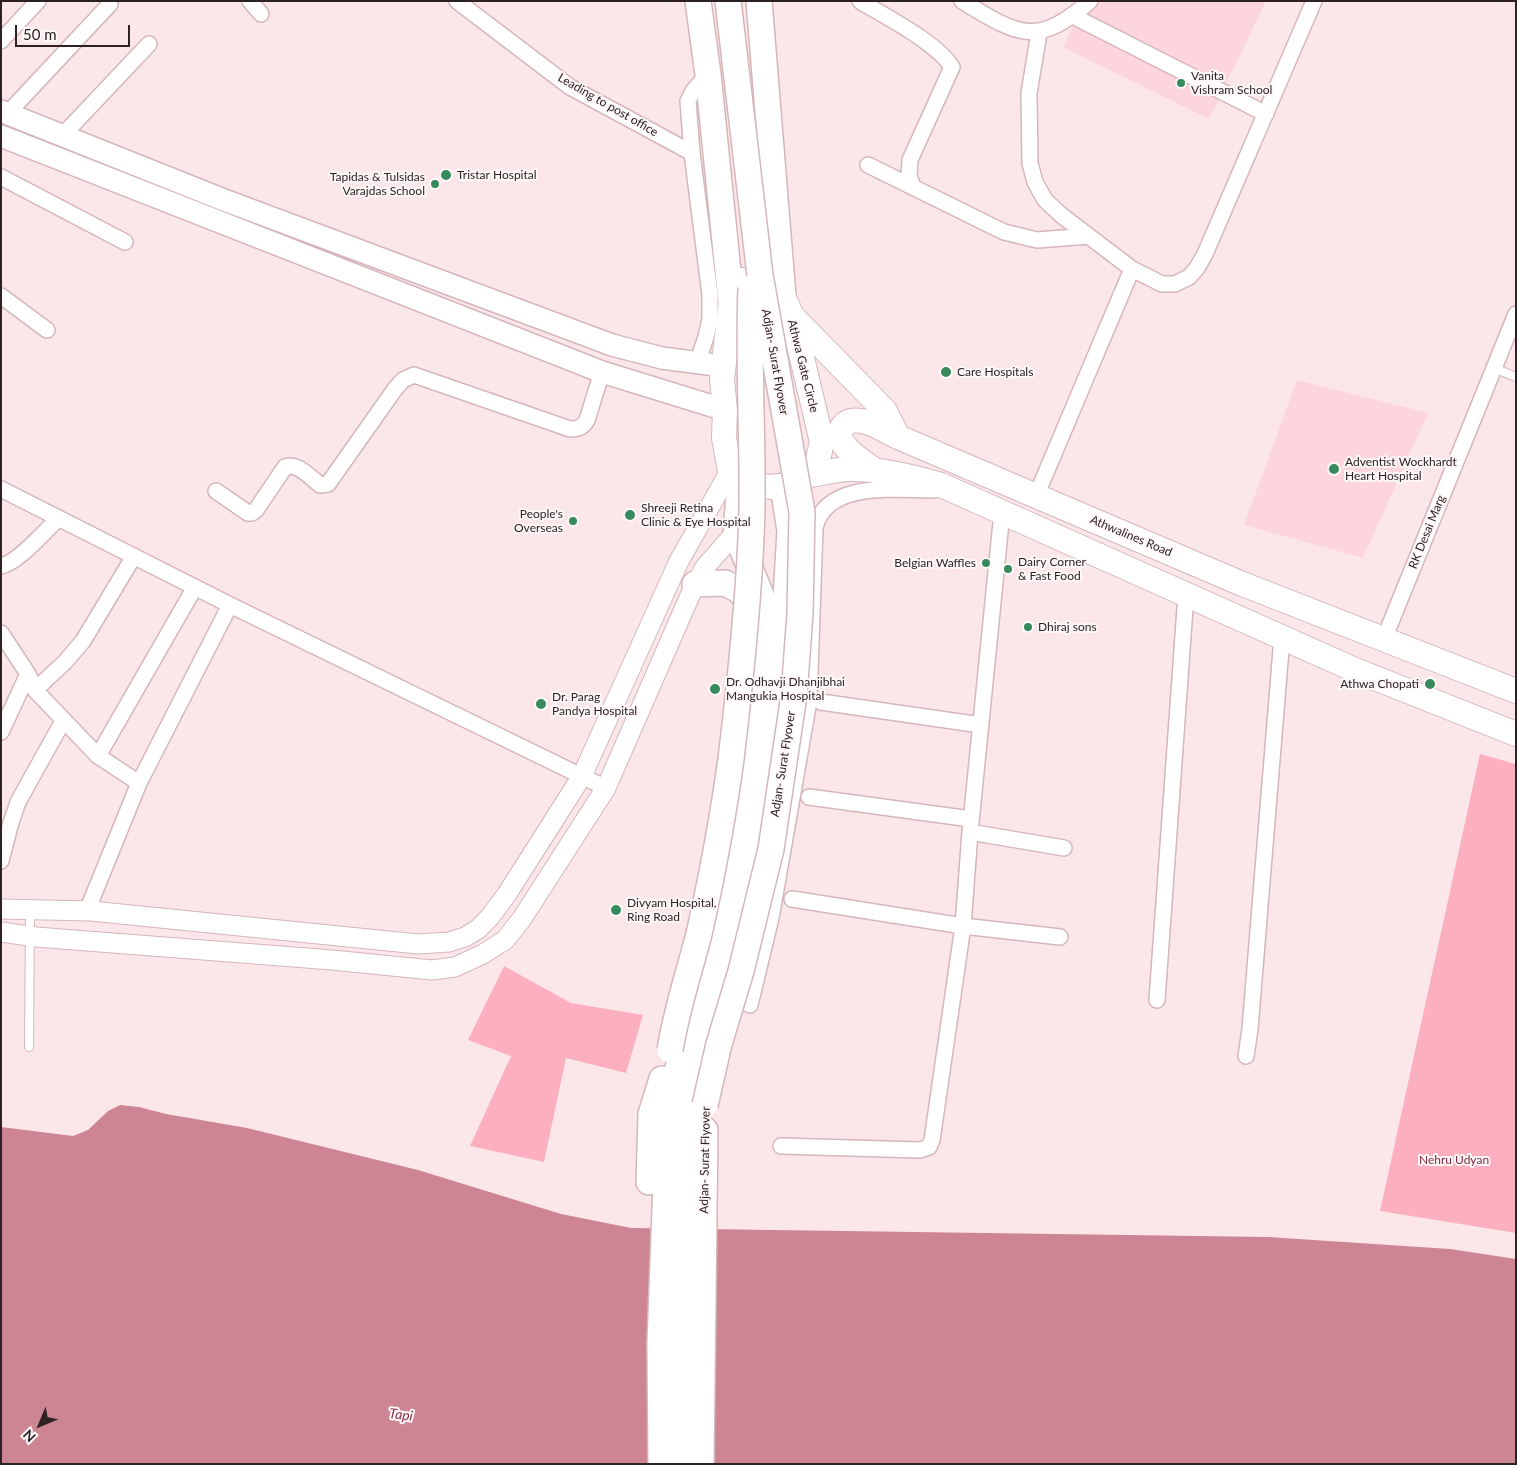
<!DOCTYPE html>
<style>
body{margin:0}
#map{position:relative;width:1517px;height:1465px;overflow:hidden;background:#fbe7ea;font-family:Lato,sans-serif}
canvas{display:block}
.frame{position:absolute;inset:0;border:2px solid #2c2123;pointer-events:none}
.north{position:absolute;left:15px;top:1400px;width:50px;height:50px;-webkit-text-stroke:4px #fff8f9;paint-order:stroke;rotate:225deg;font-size:14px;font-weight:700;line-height:20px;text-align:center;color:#2c2123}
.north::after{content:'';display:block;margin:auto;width:18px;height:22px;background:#2c2123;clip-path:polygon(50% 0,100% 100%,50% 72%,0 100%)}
.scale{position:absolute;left:15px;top:25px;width:115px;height:22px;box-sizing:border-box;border:2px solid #2c2123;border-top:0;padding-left:6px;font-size:15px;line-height:18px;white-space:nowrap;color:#2c2123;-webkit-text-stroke:4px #fff8f9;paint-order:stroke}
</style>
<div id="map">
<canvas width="1517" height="1465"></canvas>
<div class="frame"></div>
<div class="north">N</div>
<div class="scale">50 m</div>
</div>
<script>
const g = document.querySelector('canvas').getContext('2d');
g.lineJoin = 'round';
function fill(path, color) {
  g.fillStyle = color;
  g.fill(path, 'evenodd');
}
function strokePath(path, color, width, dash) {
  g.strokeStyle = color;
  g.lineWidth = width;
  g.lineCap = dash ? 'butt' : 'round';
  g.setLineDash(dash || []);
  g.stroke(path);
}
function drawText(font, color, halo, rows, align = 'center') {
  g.font = font + ' Lato,sans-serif';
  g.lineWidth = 4;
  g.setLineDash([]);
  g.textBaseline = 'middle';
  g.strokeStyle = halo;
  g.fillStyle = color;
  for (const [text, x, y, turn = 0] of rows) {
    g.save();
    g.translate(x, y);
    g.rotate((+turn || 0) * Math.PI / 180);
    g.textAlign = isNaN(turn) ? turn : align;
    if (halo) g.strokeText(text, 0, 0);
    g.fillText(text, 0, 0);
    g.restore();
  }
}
fill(new Path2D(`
 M 1085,1 L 1266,1 L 1209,119 L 1063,47 Z
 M 1297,380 L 1428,413 L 1363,558 L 1244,525 Z`), '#fdd5dc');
fill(new Path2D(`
 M 1480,754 L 1516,764 L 1516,1233 L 1380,1211 Z
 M 504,966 L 571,1003 L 643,1015 L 626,1073 L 566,1058 L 544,1162 L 470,1146 L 511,1056 L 468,1040 Z`), '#fcb0bf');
fill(new Path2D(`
 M 120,1105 L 139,1107 L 166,1114 L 247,1128 L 418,1170 L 561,1214 L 631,1228 L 1268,1237 L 1450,1249 L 1516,1259 L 1516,1464 L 1,1464 L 1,1127 L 73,1136 L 88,1130 L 108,1111 Z`), '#cd8493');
const service = new Path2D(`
 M 1494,368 L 1516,377
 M 29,1047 L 30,910`);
const minor = new Path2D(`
 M 250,1 L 261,14
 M 457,1 L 570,87 L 692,153 L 688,101 L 693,91 L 708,74
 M 860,1 C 886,17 936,42 952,67 L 910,160 L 909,176 L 913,187
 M 962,1 C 1018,35 1036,48 1090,1
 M 1073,16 L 1266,114
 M 1039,33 L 1029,93 L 1030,163 L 1035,182 L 1045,200 L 1061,215 L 1132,269 L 1162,284 L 1175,284 L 1189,277 L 1197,268 L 1205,254 L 1314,1
 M 1,41 L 38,1
 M 8,113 L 110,4
 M 63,135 L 149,44
 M 692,153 L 710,295 L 710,319 L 706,337 L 697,363
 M 868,165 L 1004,232 L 1037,240 L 1089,236
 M 1,177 L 125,242
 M 1,296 L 47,330
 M 1,489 L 230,605 L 606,788
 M 216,491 L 248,513 L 252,513 L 256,510 L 285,467 C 297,462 310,477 320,485 L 328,484 L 395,389 L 403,380 L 414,375 L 570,429 C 579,429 583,427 587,420 L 602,372
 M 1036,496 L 1132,269
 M 1,566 C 18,563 46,530 59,518
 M 1,633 L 28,674 L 35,690 L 98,756 L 139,783
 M 1384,639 L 1516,314
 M 35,690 L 65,662 L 83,641 L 134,556
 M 821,702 L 981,725
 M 1,732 L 28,674
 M 98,756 L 195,587
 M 809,797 L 971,819
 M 970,832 L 1064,848
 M 1,861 L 10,826 L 18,802 L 63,721
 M 792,899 L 963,926 L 1060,937
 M 87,911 L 139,783 L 230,605
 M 1157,1000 L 1186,594
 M 750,1005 L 771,918 L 809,701 L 815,528 C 826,480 897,490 934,490
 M 1246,1056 L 1250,1029 L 1282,637
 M 781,1146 L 920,1150 L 929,1147 L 932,1140 L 963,926 L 970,832 L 1002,512`);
const tertiary = new Path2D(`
 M 1,909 L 91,911 L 418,944 L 449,942 L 465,937 L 478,929 L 490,917 L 507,894 L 582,776 L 679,561 L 730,471
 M 1,932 L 36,937 L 332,960 L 432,970 L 455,967 L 483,954 L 505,940 L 521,920 L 606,788 L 695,584 L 706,566 L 743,524`);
const secondary = new Path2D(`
 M 1,111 L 224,200 L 612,345 L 662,358 L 723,366
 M 1,136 L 602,372 L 725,410`);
const primary = new Path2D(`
 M 743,280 L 772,285 L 783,296 L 792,316 L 822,442 L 817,464 L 810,475 L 790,485 L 770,487 L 740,482 L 730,471 L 724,438 L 725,410 L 722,380 L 731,301 Z
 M 792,316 L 885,411 L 898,437 L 1240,583 L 1516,691
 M 876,471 C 865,463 828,442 844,425 C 848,420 856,420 862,421 C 874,423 887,432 898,437
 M 810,475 C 822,473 835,470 848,469 C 879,468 911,476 941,485 L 1355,670 L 1516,734`);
const trunk = new Path2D(`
 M 698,1 L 708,74 L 731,301
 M 759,1 L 783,296
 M 695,584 L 725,583 L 737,589 L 758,608 L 759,612
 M 649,1182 L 651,1114 L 662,1079
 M 661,1464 L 660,1343 L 669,1101 L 732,870 L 745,790 L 762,660 L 764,626 L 761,595 L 736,534 L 740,482
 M 680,1464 L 689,1107 L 758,851 L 763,787 L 783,646 L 790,531 L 783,486
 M 701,1464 L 705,1130`);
strokePath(service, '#d5b6bb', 10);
strokePath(minor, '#d5b6bb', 18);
strokePath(tertiary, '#d5b6bb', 21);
strokePath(secondary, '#d5b6bb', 24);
strokePath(primary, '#d5b6bb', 26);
strokePath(trunk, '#d5b6bb', 28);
strokePath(service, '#fff', 8);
strokePath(minor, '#fff', 15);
strokePath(tertiary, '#fff', 19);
strokePath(secondary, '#fff', 21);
strokePath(primary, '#fff', 24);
strokePath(trunk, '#fff', 25);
const trunkBridge = new Path2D(`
 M 670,1050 C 676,1011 689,973 699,934 C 712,876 723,818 731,759 C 741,676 750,592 752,509 C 753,435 748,362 751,288
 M 705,1105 L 719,1044 L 741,971 L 771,849 L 794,695 L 800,614 L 802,512 L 760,275 L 728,1`);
strokePath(trunkBridge, '#d5b6bb', 28, []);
strokePath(trunkBridge, '#fff', 25);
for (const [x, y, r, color] of [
 [1181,83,5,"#368a5d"],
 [446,175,6,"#368a5d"],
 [435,184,5,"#368a5d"],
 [946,372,6,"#368a5d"],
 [1334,469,6,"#368a5d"],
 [630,515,6,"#368a5d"],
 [573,521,5,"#368a5d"],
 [986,563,5,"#368a5d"],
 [1008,569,5,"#368a5d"],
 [1028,627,5,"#368a5d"],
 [1430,684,6,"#368a5d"],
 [715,689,6,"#368a5d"],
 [541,704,6,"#368a5d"],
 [616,910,6,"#368a5d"]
]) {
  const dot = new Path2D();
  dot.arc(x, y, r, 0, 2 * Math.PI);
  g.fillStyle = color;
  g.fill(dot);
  strokePath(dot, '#fff8f9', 2);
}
drawText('12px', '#2c2123', '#fff8f9', [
 ["Vanita",1191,76],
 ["Vishram School",1191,90],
 ["Tristar Hospital",457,175],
 ["Tapidas & Tulsidas",425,177,"right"],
 ["Varajdas School",425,191,"right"],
 ["Care Hospitals",957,372],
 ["Adventist Wockhardt",1345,462],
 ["Heart Hospital",1345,476],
 ["Shreeji Retina",641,508],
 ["Clinic & Eye Hospital",641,522],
 ["People's",563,514,"right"],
 ["Overseas",563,528,"right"],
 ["Dairy Corner",1018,562],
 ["& Fast Food",1018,576],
 ["Belgian Waffles",976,563,"right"],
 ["Dhiraj sons",1038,627],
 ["Dr. Odhavji Dhanjibhai",726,682],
 ["Mangukia Hospital",726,696],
 ["Athwa Chopati",1419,684,"right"],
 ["Dr. Parag",552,697],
 ["Pandya Hospital",552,711],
 ["Divyam Hospital,",627,903],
 ["Ring Road",627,917]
], 'left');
drawText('12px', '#2c2123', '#fff8f9', [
 ["Leading to post office",608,105,30],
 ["Adjan- Surat Flyover",775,362,80],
 ["Athwa Gate Circle",803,366,76],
 ["RK Desai Marg",1427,532,-68],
 ["Athwalines Road",1131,536,23],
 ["Adjan- Surat Flyover",783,764,-81],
 ["Adjan- Surat Flyover",705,1160,-89]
]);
drawText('12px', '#7f2841', '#fff8f9', [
 ["Nehru Udyan",1454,1160]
]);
drawText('italic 14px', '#8b334b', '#fff8f9', [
 ["Tapi",401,1415,7]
]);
</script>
